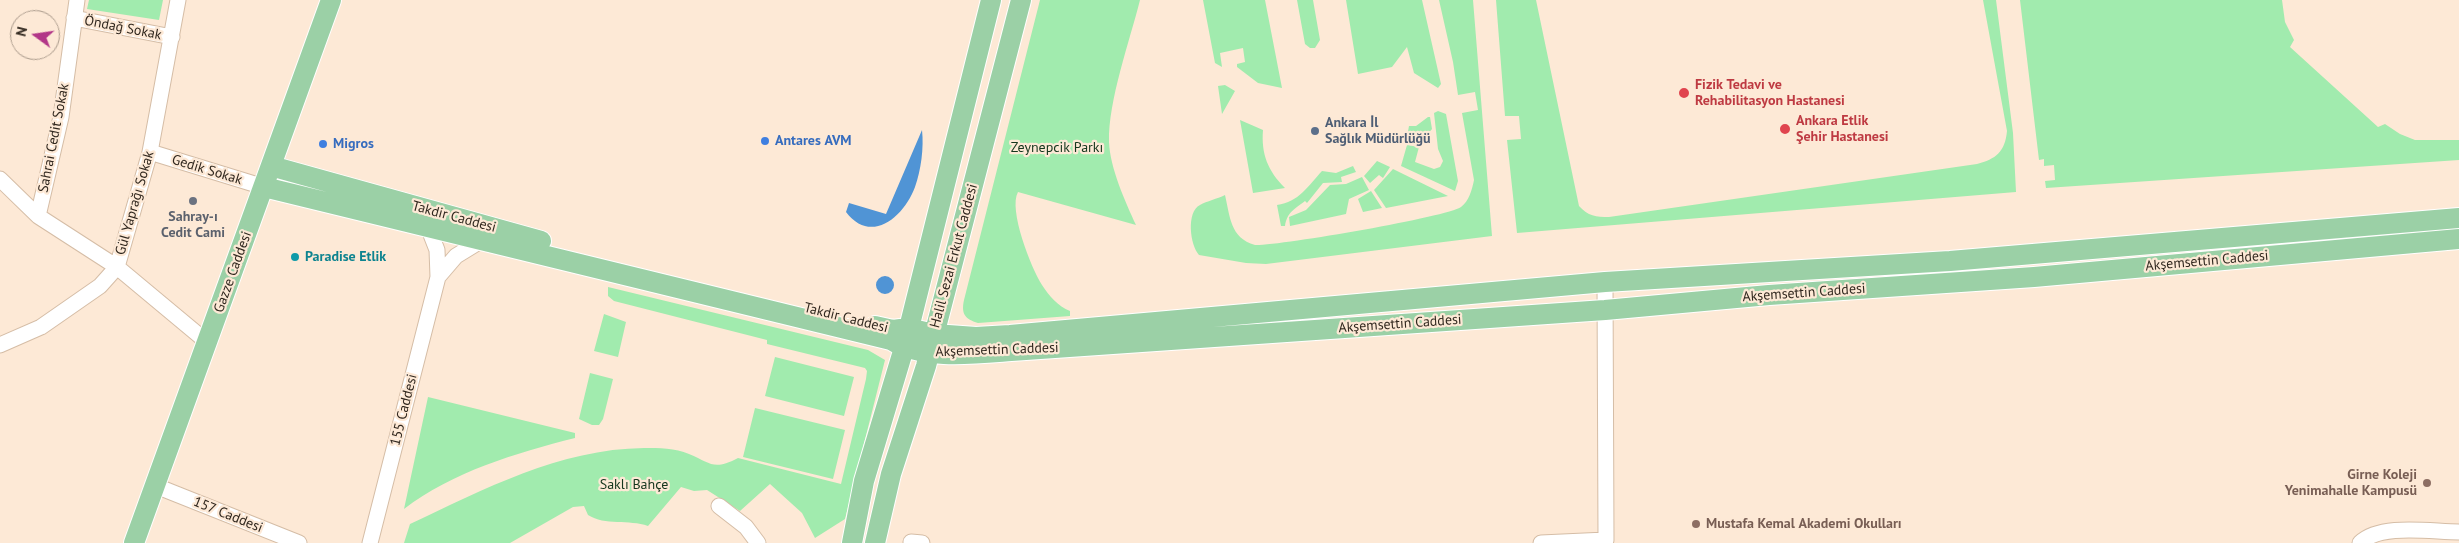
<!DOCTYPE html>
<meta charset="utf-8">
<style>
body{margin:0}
#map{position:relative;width:2459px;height:543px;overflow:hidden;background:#fde9d6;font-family:"PT Sans",sans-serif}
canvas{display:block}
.north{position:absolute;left:10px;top:10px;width:50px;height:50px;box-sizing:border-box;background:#fde9d6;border:1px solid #ab9b8c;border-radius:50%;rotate:284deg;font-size:14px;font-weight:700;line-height:20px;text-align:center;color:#30271e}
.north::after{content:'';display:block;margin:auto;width:18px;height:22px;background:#b23788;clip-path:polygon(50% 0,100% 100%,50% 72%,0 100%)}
</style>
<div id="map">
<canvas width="2459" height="543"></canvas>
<div class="north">N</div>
</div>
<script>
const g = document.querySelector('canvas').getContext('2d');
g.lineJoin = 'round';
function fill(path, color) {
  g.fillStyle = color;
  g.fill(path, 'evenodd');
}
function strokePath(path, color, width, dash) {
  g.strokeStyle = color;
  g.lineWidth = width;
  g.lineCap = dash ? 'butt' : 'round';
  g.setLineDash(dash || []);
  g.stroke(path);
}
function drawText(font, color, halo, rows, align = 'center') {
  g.font = font + ' "PT Sans",sans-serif';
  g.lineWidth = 4.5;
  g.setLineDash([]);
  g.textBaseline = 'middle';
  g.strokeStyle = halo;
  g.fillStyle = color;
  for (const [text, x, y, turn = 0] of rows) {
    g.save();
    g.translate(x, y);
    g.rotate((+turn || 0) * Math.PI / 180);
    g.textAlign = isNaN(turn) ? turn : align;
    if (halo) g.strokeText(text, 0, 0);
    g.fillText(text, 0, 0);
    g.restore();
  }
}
fill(new Path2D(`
 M 89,0 L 163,0 L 159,20 L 87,9 Z
 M 1040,0 L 1140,0 C 1130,40 1108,101 1109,142 C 1110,168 1125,201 1136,225 L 1018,192 C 1008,209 1031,268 1042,285 C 1049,296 1058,306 1070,311 L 1070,316 L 978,323 C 965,319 961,314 964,300 Z
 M 1203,0 L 1265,0 L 1282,88 L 1258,83 L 1237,67 L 1237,64 L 1245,62 L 1243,48 L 1220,53 L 1222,67 L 1215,63 Z
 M 1297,0 L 1313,0 L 1320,40 L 1315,48 L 1310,48 L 1305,44 Z
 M 1346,0 L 1422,0 L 1441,84 L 1438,88 L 1414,73 L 1407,47 L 1392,67 L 1358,74 Z
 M 1439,0 L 1473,0 L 1492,236 L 1266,264 L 1246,263 L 1199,255 C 1190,245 1186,212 1200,205 C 1207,201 1217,199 1225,195 C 1230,216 1230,238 1255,245 C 1278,246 1447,217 1461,207 C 1469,201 1472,190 1474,180 L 1462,113 L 1478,110 L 1475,92 L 1458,95 L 1453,62 Z
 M 1496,0 L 1536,0 L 1579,206 C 1588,216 1596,217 1609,217 L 1977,164 C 1996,159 2005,152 2007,131 L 1983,0 L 1996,0 L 2013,133 L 2016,192 L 1517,233 L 1507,140 L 1521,139 L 1519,116 L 1505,116 Z
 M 2020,0 L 2282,0 L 2285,22 L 2294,40 L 2290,47 L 2378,127 L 2385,124 L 2400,134 L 2415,140 L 2459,140 L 2459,160 L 2046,188 L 2045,181 L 2055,180 L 2054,165 L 2044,166 L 2044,159 L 2039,160 Z
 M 1225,85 L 1235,91 L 1222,114 L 1218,86 Z
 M 1438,111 L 1446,114 L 1458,181 L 1455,191 L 1401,166 L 1407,145 L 1419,147 L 1415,162 L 1434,169 L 1440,167 L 1443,161 L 1438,149 L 1434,113 Z
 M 1428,117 L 1430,117 L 1432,129 L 1426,136 L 1423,144 L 1406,142 L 1409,126 L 1416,126 Z
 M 1240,120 L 1263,130 C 1261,154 1268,171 1285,188 L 1253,193 Z
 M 1377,161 L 1390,167 L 1383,178 L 1379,175 L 1370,183 L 1364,176 Z
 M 1353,166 L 1356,172 L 1341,177 L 1342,182 L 1323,183 L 1307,203 L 1305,201 C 1295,209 1287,212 1285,226 L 1281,226 L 1277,205 C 1299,202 1308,186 1322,171 L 1336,173 Z
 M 1393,169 L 1448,196 L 1386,208 L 1374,190 Z
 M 1362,177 L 1369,190 L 1349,199 L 1346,214 L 1290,226 L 1289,217 L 1306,210 L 1330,185 L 1346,184 Z
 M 1371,191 L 1382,208 L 1363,212 L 1358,199 Z
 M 608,287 L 868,350 L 885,360 L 845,519 L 815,538 L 802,513 L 770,484 L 740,511 L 707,490 L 694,491 L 681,487 L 648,526 C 629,519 605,526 588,515 L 584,506 L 573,507 L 510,543 L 404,543 L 410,524 C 485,489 559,449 644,448 C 659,448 675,448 689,454 C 711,463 713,471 738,458 L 841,484 L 866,379 L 867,371 L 865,368 L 767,344 L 767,340 L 614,301 L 608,296 Z
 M 604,314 L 626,322 L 618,357 L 594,351 Z
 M 775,357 L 854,377 L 844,416 L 765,396 Z
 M 590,373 L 613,379 L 603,419 L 599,425 L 592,425 L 579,419 Z
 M 428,397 L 575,433 L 575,438 C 516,453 452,472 404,509 Z
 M 755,408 L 845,430 L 833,479 L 743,457 Z`), '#a1ebae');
fill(new Path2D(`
 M 922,130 C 924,148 921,170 915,187 C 904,217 871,245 846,212 L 849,203 L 886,214 Z
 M876 285a9 9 0 1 1 18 0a9 9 0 1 1-18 0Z`), '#5094d5');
const minor = new Path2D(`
 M 74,18 L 172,37
 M 150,152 L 264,187
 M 0,179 L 38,216 L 117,267 L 207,342
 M 38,216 L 61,117 L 77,0
 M 438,277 L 456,256 L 482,240
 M 0,345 L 41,327 L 100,286 L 117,267 L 150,152 L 178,0
 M 156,486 L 299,543
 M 719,506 L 746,527 L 758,543
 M 911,542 L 922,543
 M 370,543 L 438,277 L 437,250 L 428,227
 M 1541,543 L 1606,540 L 1605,282
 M 2360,543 C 2381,523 2431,532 2459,532`);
const major = new Path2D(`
 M 271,166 L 541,241
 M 264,187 L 891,340 C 923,360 973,354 1011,351 L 1605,310 L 1769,295 L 2034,277 L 2459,239
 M 875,326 L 893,330 L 908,328 L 934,334 L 976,337 L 1010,335 L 1605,282 L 1950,261 L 2459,218
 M 134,543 L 331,0
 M 852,543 L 864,481 L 904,348 L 991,0
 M 875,543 L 891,474 L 926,366 L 1021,0`);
strokePath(minor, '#d5bda6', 17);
strokePath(major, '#fff', 22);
strokePath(minor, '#fff', 15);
strokePath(major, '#9bd0a6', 20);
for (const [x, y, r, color] of [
 [1684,93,6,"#e0444e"],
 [1785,129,6,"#e0444e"],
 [1315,131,5,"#5c6f8a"],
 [765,141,5,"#3f7fe0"],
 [323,144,5,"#3f7fe0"],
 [193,201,5,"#6b7280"],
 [295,257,5,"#0f9aa8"],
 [2427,483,5,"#8d6e63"],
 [1696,524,5,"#8d6e63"]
]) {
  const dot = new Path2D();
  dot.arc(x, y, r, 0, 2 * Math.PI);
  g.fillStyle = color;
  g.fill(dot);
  strokePath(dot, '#fde9d6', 2);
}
drawText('14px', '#30271e', '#fde9d6', [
 ["Öndağ Sokak",123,28,11],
 ["Sahrai Cedit Sokak",54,138,-79],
 ["Gedik Sokak",207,170,17],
 ["Gül Yaprağı Sokak",135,203,-74],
 ["Takdir Caddesi",454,217,15],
 ["Halil Sezai Erkut Caddesi",954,256,-75],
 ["Akşemsettin Caddesi",2207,261,-5],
 ["Gazze Caddesi",233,272,-70],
 ["Akşemsettin Caddesi",1804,293,-4],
 ["Takdir Caddesi",846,318,14],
 ["Akşemsettin Caddesi",1400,324,-4],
 ["Akşemsettin Caddesi",997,350,-2],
 ["155 Caddesi",404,410,-76],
 ["157 Caddesi",228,515,22]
]);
drawText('bold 14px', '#be3a42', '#fde9d6', [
 ["Fizik Tedavi ve",1695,85],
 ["Rehabilitasyon Hastanesi",1695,101],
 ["Ankara Etlik",1796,121],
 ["Şehir Hastanesi",1796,137]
], 'left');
drawText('bold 14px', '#4e5e75', '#fde9d6', [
 ["Ankara İl",1325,123],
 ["Sağlık Müdürlüğü",1325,139]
], 'left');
drawText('bold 14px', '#366cbe', '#fde9d6', [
 ["Antares AVM",775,141],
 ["Migros",333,144]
], 'left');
drawText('14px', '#15361d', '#fde9d6', [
 ["Zeynepcik Parkı",1057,148],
 ["Saklı Bahçe",634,485]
]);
drawText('bold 14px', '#5b616d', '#fde9d6', [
 ["Sahray-ı",193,217],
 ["Cedit Cami",193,233]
]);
drawText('bold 14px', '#0d838f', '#fde9d6', [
 ["Paradise Etlik",305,257]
], 'left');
drawText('bold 14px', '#785e54', '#fde9d6', [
 ["Girne Koleji",2417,475],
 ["Yenimahalle Kampusü",2417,491],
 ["Mustafa Kemal Akademi Okulları",1706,524,"left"]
], 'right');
</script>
